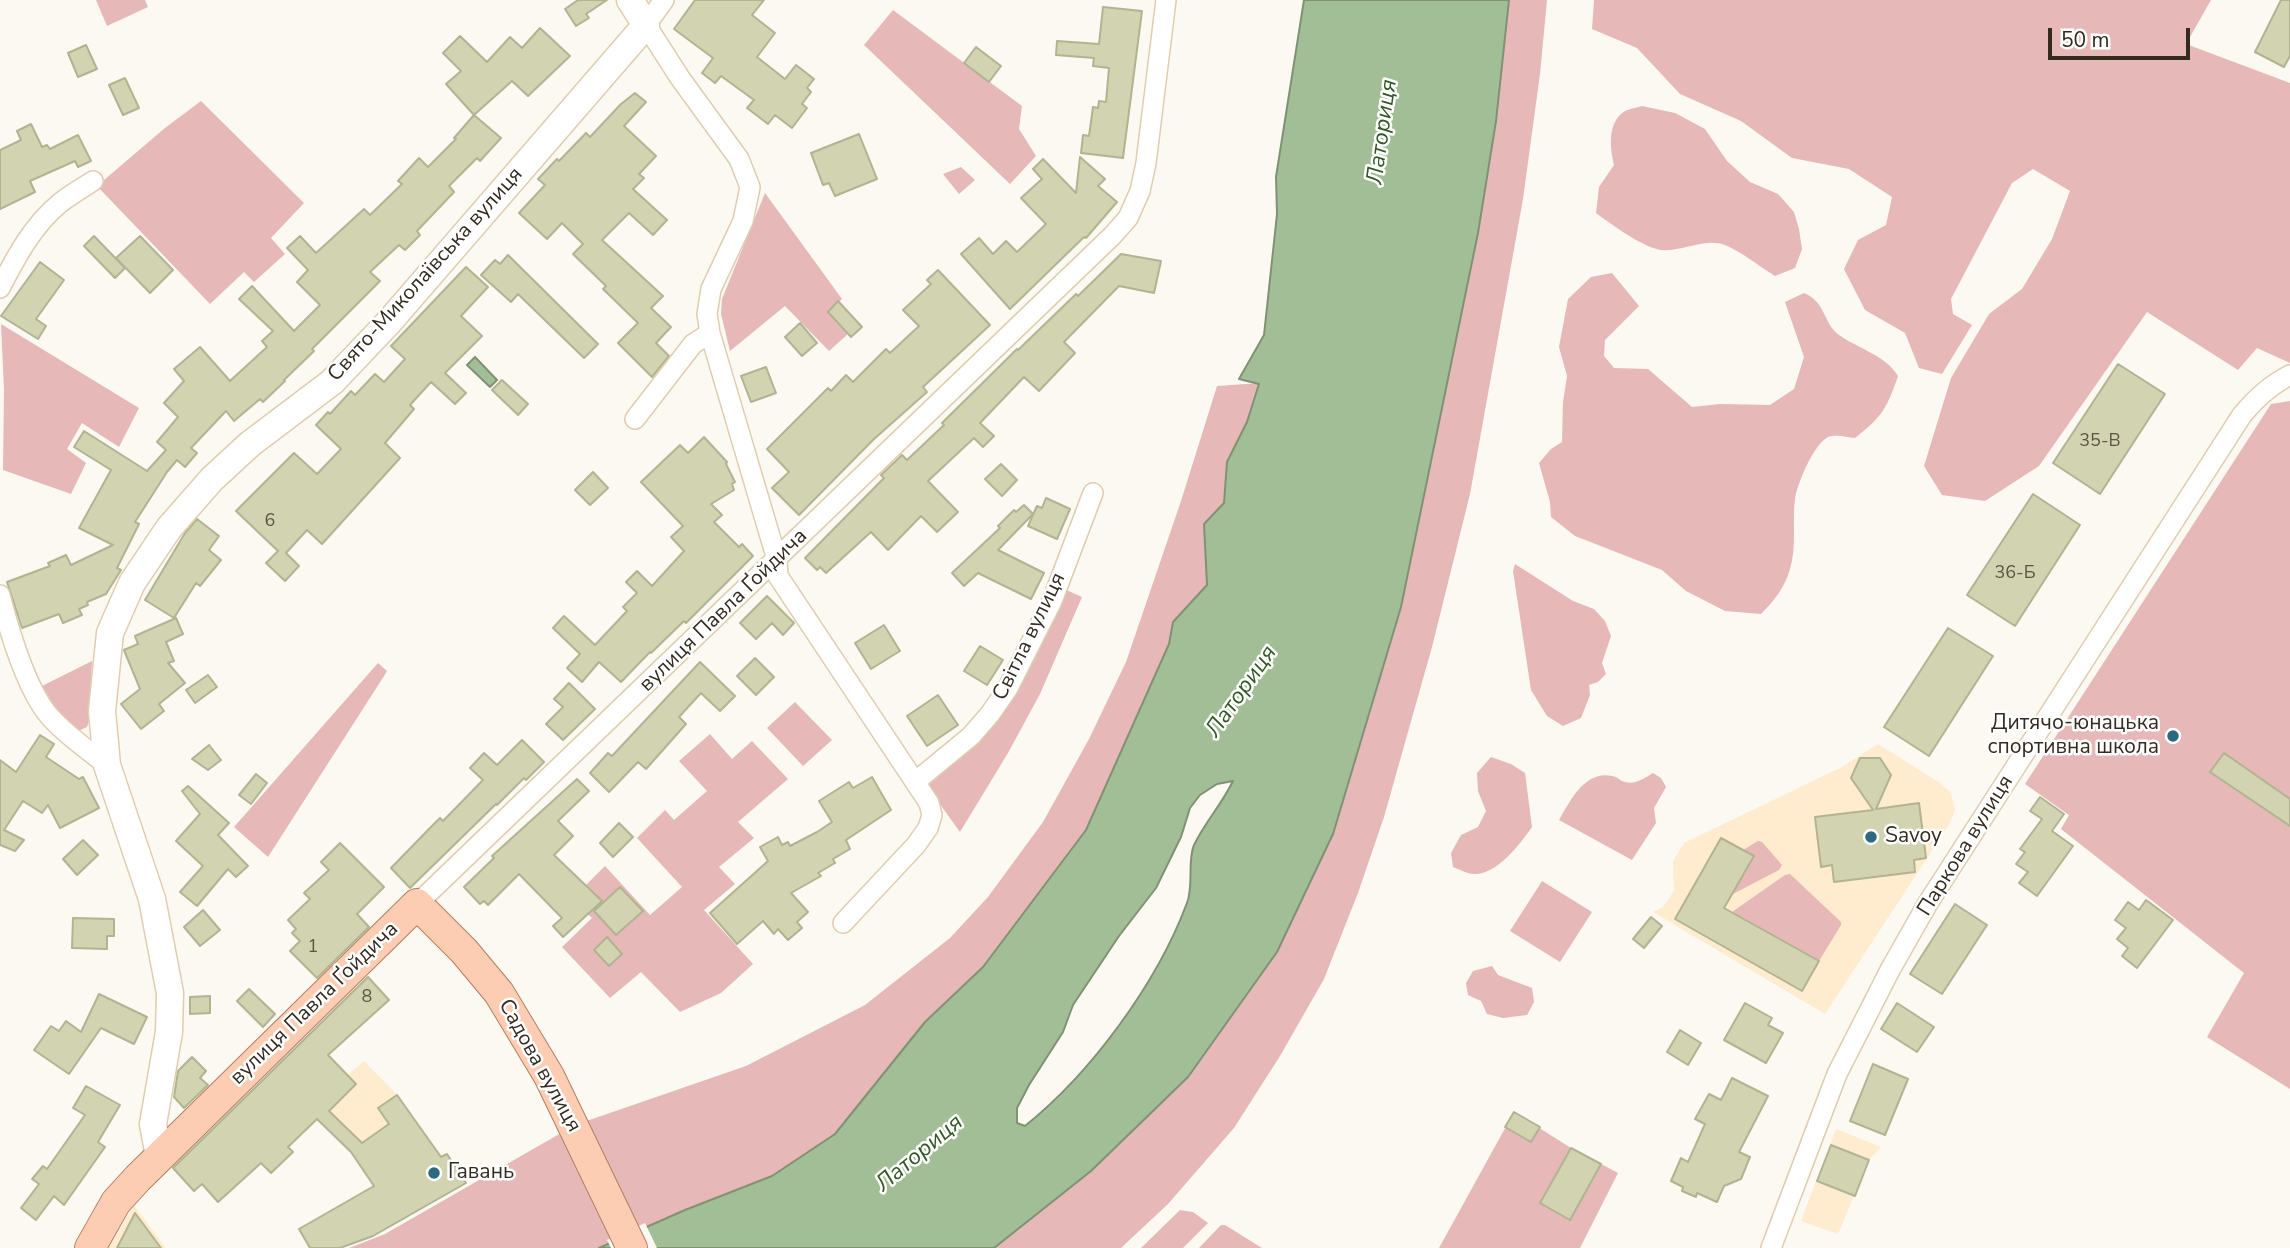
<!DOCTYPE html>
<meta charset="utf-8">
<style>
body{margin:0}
#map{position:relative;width:2290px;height:1248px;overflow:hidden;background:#fcf8f2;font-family:"Nunito Sans",sans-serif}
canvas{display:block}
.scale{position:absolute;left:2048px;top:28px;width:142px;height:32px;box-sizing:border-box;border:4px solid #332b1f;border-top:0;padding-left:9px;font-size:21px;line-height:24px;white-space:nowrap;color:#332b1f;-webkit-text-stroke:5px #fff;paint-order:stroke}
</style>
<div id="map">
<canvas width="2290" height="1248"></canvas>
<div class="scale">50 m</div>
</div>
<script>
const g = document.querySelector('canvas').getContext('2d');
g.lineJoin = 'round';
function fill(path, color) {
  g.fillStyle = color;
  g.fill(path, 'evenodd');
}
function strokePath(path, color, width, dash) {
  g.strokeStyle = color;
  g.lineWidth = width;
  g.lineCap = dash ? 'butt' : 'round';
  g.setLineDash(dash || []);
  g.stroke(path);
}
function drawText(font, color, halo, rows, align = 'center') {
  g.font = font + ' "Nunito Sans",sans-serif';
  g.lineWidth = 5;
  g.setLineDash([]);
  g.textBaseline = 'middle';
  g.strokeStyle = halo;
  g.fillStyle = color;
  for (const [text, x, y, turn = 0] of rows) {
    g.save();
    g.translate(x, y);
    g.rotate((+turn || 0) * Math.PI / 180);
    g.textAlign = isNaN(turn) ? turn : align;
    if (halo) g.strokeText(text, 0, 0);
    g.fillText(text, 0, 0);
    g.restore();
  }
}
fill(new Path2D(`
 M 1878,744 L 1940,783 L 1951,793 L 1955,810 L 1950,823 L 1825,1014 L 1653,912 L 1663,907 L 1674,891 L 1673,861 L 1684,843 L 1842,767 Z
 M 364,1061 L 397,1095 L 438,1151 L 375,1187 L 351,1152 L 314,1116 L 339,1067 L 348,1075 Z
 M 1836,1129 L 1881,1147 L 1869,1160 L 1838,1234 L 1801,1221 Z
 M 134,1205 L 166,1248 L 109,1248 Z`), '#ffebcd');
fill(new Path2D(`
 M 96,0 L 145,0 L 148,7 L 107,26 Z
 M 1509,0 L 1547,0 L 1540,74 L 1523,199 L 1470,494 L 1432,647 L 1384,817 L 1358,893 L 1324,979 L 1280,1056 L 1234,1128 L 1168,1204 L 1121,1248 L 994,1248 L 1091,1171 L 1188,1077 L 1333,834 L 1401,607 L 1478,233 L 1496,121 Z
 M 1594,0 L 2211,0 L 2186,44 L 2290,83 L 2290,363 L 2257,348 L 2238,370 L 2147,312 L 2039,466 L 1985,501 L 1942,495 L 1924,466 L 1951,378 L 1989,314 L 2022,289 L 2052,239 L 2070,191 L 2033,169 L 2012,183 L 1951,299 L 1953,314 L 1972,325 L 1942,374 L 1919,368 L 1905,333 L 1865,310 L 1844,269 L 1858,240 L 1886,225 L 1892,197 L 1849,169 L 1792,158 L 1741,121 L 1680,94 L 1637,48 L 1592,29 Z
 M 893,10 L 1022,106 L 1019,129 L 1036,156 L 1010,184 L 864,45 Z
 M 201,101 L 304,203 L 271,238 L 285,254 L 254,282 L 244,272 L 210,304 L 97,186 L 165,128 Z
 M 1642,106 L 1675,113 L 1705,129 L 1727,161 L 1750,182 L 1778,194 L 1794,212 L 1799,229 L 1802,249 L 1795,268 L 1775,276 C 1759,266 1742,252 1725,245 C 1706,237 1681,252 1661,250 C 1642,247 1611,224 1596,213 L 1599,187 L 1614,165 C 1610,148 1607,122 1625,111 C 1629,109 1636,108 1642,106 Z
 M 961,167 L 975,180 L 959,194 L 943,174 Z
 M 765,193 L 842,299 L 828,312 L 848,334 L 829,351 L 785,306 L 730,351 L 721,314 L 722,299 Z
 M 1612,273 L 1639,306 L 1605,340 L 1604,356 L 1614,368 L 1648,369 L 1692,407 L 1720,404 L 1770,405 L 1794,389 L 1804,357 L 1785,302 L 1804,293 C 1826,302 1823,323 1839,335 C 1859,349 1885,355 1898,376 C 1887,408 1882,417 1855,438 C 1847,437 1836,434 1828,437 C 1814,444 1798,482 1795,498 C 1792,521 1797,546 1790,569 C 1785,587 1774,601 1761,614 L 1725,611 L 1686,591 L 1662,570 L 1575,536 L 1551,517 L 1550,502 L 1539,463 L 1551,449 L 1562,442 L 1563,402 L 1567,376 L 1559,347 L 1568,299 L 1591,277 Z
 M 1,324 L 139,408 L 119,447 L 82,423 L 67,449 L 86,463 L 71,494 L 3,470 L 4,390 Z
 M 1260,383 L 1247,422 L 1227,462 L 1224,503 L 1204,524 L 1207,585 L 1173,622 L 1169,644 L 1086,830 L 983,967 L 925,1022 L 835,1134 L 772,1176 L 685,1210 L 599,1248 L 349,1248 L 385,1234 L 575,1125 L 746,1066 L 865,1005 L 950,938 L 988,897 L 1043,822 L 1089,739 L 1126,662 L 1181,501 L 1217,386 Z
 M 2290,401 L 2290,1089 L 2207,1037 L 2244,973 L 2061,829 L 2069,815 L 2025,784 L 2271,404 Z
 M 1515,564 L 1573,601 L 1594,609 L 1605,621 L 1611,636 L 1602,663 L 1606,674 L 1598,682 L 1589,685 L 1590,695 L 1581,718 L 1563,726 L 1547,716 L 1531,690 L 1513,571 Z
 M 1062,588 L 1082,597 L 1040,694 L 1008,753 L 960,832 L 924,782 L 994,718 Z
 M 92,661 L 89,721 L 87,727 L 78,731 L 57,710 L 42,686 Z
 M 378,663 L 387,671 L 384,676 L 268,857 L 234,827 Z
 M 795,702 L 832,740 L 803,766 L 767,728 Z
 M 710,734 L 732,759 L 752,741 L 788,779 L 738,822 L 754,838 L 719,867 L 735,884 L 704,910 L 753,964 L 721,993 L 680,1012 L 641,972 L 610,998 L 562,947 L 592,918 L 572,899 L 605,866 L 650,915 L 682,887 L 637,838 L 665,810 L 674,820 L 707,791 L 679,761 Z
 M 1491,757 L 1511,764 L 1525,773 L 1532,827 C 1520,844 1497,875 1474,874 C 1467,874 1459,869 1453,867 L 1451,853 L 1461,835 L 1478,827 L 1486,811 L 1478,791 L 1477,773 Z
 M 1653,773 L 1661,778 L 1666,787 L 1654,808 L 1656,823 L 1632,860 L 1559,820 C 1570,801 1585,770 1612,776 C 1615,776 1619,779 1622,781 C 1634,786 1643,779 1653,773 Z
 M 1758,841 L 1762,842 L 1782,865 L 1779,870 L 1731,895 L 1753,856 L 1743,850 Z
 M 1790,874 L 1841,922 L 1841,925 L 1819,961 L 1732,912 L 1785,875 Z
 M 1542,881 L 1592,912 L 1560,962 L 1510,931 Z
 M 1492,966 L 1498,975 L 1532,988 L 1534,1002 L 1527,1015 L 1503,1018 L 1487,1014 L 1481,1001 L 1468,995 L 1466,983 L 1473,971 Z
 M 1514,1112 L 1571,1148 L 1618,1173 L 1580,1248 L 1439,1248 Z
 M 1180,1210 L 1193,1212 L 1208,1223 L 1183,1248 L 1141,1248 Z
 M 1221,1225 L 1225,1225 L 1262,1248 L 1199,1248 Z`), '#e6b8b7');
const water = new Path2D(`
 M 1304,0 L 1509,0 L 1496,121 L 1478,233 L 1401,607 L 1333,834 L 1277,952 L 1188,1077 L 1091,1171 L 994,1248 L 599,1248 L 685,1210 L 772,1176 L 835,1134 L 925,1022 L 983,967 L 1086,830 L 1169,644 L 1173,622 L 1207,585 L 1204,524 L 1224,503 L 1227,462 L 1247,422 L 1259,384 L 1239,379 L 1264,335 L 1277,214 L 1276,177 ZM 1233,781 C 1222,804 1205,822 1194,845 C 1187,862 1194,885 1187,903 C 1157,983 1092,1072 1025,1126 L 1017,1123 L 1017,1108 L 1029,1085 L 1063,1032 L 1073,1005 L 1119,936 L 1156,888 L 1181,837 L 1190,808 L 1200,795 L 1217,784 Z
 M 475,357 L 497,380 L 490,387 L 467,365 Z`);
fill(water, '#a1be97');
strokePath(water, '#809273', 2);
fill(new Path2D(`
 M 645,1223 L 657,1248 L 611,1248 L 607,1240 Z`), '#fcf8f2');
const building = new Path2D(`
 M 578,0 L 607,0 L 586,14 L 589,18 L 576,26 L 565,9 Z
 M 695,0 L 764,0 L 752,15 L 775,33 L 757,57 L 785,79 L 796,65 L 814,79 L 807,88 L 811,92 L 802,104 L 807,108 L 792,128 L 775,115 L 768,124 L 747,108 L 754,100 L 721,76 L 715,83 L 702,73 L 713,58 L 674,29 Z
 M 2281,0 L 2290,0 L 2290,56 L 2284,67 L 2255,52 Z
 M 1103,7 L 1142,11 L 1123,158 L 1081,153 L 1083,135 L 1089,136 L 1093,107 L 1098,108 L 1099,101 L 1106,102 L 1109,68 L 1093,66 L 1094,58 L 1056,55 L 1057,41 L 1099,44 Z
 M 540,28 L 570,56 L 528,96 L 512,81 L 474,115 L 446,84 L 461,71 L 443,53 L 460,36 L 487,62 L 510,37 L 522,48 Z
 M 86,45 L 97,69 L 78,77 L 68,53 Z
 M 976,47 L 1001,66 L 989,82 L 964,63 Z
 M 125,78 L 139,108 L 123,115 L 109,85 Z
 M 635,93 L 646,102 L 624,126 L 656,156 L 639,174 L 644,178 L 633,189 L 667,220 L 653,235 L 629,213 L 602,240 L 663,296 L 651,308 L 671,327 L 656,343 L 669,356 L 652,377 L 618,343 L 638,323 L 603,289 L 606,286 L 573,254 L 583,244 L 562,223 L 547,239 L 519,213 L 545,185 L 538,179 L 557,159 L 559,161 L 586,133 L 590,137 L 621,104 Z
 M 474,115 L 501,138 L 480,161 L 477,158 L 449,186 L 454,192 L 417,231 L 420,235 L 405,250 L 399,245 L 370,272 L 380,281 L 312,349 L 314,351 L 284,380 L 285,381 L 263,402 L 260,399 L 234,421 L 226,411 L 191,448 L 197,453 L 185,467 L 177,460 L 167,472 L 135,522 L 139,524 L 117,568 L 121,570 L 106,594 L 87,602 L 88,605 L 79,609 L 82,615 L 63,623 L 59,614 L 22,628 L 7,582 L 50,566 L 48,563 L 66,555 L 71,565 L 113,545 L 79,528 L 111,470 L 74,447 L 84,431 L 147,471 L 166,450 L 157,442 L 178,417 L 164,403 L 184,381 L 174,369 L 200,347 L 230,381 L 267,347 L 262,341 L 273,331 L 239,299 L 252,286 L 294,331 L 320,305 L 297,282 L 308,270 L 287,248 L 300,236 L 316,253 L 364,209 L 370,215 L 402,184 L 398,181 L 419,158 L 428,167 L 456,139 L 454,138 Z
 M 31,124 L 42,147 L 47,145 L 50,149 L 78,135 L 91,161 L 78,167 L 75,161 L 30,181 L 35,192 L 0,209 L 0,150 L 21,140 L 17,131 Z
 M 859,134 L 877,179 L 835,196 L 829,183 L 823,185 L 811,153 Z
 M 1080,157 L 1105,179 L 1098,186 L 1117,202 L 1086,238 L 1084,237 L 1010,309 L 961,254 L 979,238 L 993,254 L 1006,241 L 1017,252 L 1046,224 L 1021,198 L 1042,179 L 1033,169 L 1043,159 L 1076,193 Z
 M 94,236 L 125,268 L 115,278 L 84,246 Z
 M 140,236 L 173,270 L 150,293 L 116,258 Z
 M 1121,254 L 1161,261 L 1154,293 L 1119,286 L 1064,342 L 1075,353 L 1039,391 L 1024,377 L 980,423 L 994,436 L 983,447 L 974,438 L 928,481 L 958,512 L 937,532 L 921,516 L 888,550 L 871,532 L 826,573 L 820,567 L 817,570 L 805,558 L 884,478 L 881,475 L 902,455 L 907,460 L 944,425 L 942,423 L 1017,349 L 1018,350 L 1076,294 L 1078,296 Z
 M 508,255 L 598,344 L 584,358 L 518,294 L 511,302 L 481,275 L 495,260 L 500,264 Z
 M 40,262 L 64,280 L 36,319 L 46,326 L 38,339 L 1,316 Z
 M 466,267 L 488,287 L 461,316 L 482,336 L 445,373 L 466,393 L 455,404 L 431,382 L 410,405 L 414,409 L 385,443 L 400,458 L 322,544 L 307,530 L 286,553 L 299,566 L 285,581 L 266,563 L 278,551 L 236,511 L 294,453 L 317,474 L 341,449 L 316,425 L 328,412 L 330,414 L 351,391 L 355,395 L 375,374 L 384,382 L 405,359 L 391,346 Z
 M 938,270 L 990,325 L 923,387 L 927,392 L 874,439 L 799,515 L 772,488 L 789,472 L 767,449 L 828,388 L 831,391 L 846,375 L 853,382 L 886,349 L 890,353 L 919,326 L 903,310 L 931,284 L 927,280 Z
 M 838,301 L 862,327 L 851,337 L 828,312 Z
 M 800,323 L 817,343 L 802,356 L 785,337 Z
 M 2118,364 L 2165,394 L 2100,494 L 2053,463 Z
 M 766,367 L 776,393 L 751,402 L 741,376 Z
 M 502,380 L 528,404 L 518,415 L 492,390 Z
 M 704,437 L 727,462 L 726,464 L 735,482 L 732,484 L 734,490 L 711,504 L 722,515 L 714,522 L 739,547 L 742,544 L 753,556 L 686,623 L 684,621 L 651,653 L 650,652 L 621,682 L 599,662 L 582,682 L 567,668 L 580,654 L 553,628 L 564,616 L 595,645 L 627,611 L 623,607 L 637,593 L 626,582 L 637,571 L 652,586 L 684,551 L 671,537 L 683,526 L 641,482 L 680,445 L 688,453 Z
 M 1001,464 L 1017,480 L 1002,496 L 985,479 Z
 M 593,472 L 608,488 L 590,505 L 575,490 Z
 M 2033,494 L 2080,525 L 2015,626 L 1967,595 Z
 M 1046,498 L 1070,509 L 1057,539 L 1028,526 L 1037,506 L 1042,508 Z
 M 1024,505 L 1033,514 L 998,550 L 1044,573 L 1031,599 L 978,573 L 964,586 L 952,573 L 1000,528 L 998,526 L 1014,510 L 1016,512 Z
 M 197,519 L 219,536 L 209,550 L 221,560 L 200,586 L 196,583 L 174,618 L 145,600 L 185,533 Z
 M 767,596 L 794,623 L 783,635 L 772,623 L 756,639 L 740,623 Z
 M 176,618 L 183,634 L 166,642 L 174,661 L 168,663 L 185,683 L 159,704 L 164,711 L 141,729 L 121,704 L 140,689 L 124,650 L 138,644 L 135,636 Z
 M 884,625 L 900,651 L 871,669 L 855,643 Z
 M 1948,628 L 1993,656 L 1929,756 L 1884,727 Z
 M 980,646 L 1003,660 L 987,685 L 964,671 Z
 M 755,658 L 774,677 L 756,695 L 737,676 Z
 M 700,662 L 735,696 L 720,711 L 701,693 L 679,717 L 686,724 L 646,769 L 638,762 L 609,792 L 590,773 L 608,753 L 612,756 Z
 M 208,675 L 217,687 L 195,703 L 186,690 Z
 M 569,683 L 595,709 L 563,740 L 546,724 L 563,707 L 554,699 Z
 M 938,695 L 958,725 L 927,746 L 907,716 Z
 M 40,735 L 54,744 L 46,757 L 79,779 L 83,777 L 99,808 L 60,828 L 48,805 L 42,813 L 23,801 L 4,830 L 24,840 L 15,851 L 0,845 L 0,760 L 16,772 Z
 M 522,740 L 544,762 L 526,780 L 524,778 L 497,805 L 496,804 L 410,888 L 391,868 L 429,829 L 440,818 L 443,821 L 483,780 L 470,768 L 484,753 L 497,765 Z
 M 209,745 L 221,760 L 208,770 L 192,759 Z
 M 2224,753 L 2290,799 L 2290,826 L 2210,772 Z
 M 1860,758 L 1880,758 L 1891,775 L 1876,809 L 1919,803 L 1926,858 L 1914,860 L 1915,872 L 1834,882 L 1832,865 L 1821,867 L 1815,817 L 1873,810 L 1851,778 Z
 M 256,774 L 267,783 L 251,804 L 239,795 Z
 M 872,777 L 891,810 L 846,840 L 850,849 L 833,859 L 835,863 L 818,873 L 821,876 L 791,893 L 808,912 L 797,922 L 802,928 L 788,940 L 778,929 L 774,934 L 763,921 L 737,944 L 710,913 L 768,861 L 760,847 L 778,837 L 782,845 L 788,842 L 790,846 L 817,832 L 832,822 L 819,801 L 849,782 L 853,788 Z
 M 577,779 L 589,791 L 558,821 L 573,836 L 554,855 L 602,901 L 563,937 L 553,926 L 562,918 L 519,874 L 488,905 L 484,901 L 480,904 L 464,887 L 494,858 L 492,856 Z
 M 188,786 L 229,823 L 218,835 L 248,866 L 236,877 L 228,869 L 197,906 L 180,892 L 203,866 L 176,841 L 200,814 L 182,791 Z
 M 2040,797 L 2064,814 L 2052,831 L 2073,846 L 2037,896 L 2019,883 L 2028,872 L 2016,864 L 2025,852 L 2020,849 L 2042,819 L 2030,811 Z
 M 619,823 L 633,837 L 613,857 L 600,843 Z
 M 1721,838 L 1754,856 L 1724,908 L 1819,961 L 1802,991 L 1675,919 Z
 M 83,840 L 98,855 L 77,875 L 63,859 Z
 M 340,843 L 384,887 L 357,914 L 369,927 L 317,978 L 290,951 L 300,941 L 292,933 L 296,929 L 288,920 L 310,899 L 304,893 L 329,870 L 321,862 Z
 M 620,887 L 643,911 L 616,935 L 594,911 Z
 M 2146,900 L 2173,920 L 2137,968 L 2122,956 L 2128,948 L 2117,939 L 2126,928 L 2115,920 L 2128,902 L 2139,910 Z
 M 1955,904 L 1987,925 L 1942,994 L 1910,974 Z
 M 203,910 L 220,930 L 200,946 L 184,927 Z
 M 1651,917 L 1662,926 L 1644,948 L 1633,939 Z
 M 73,918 L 114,919 L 114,936 L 107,936 L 107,949 L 72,948 Z
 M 607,937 L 622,954 L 609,966 L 594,950 Z
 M 368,977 L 389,1000 L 328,1055 L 356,1084 L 329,1111 L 362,1143 L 389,1124 L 378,1108 L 397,1095 L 441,1157 L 447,1154 L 466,1183 L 373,1236 L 340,1248 L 310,1248 L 299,1229 L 374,1186 L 351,1152 L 317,1119 L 288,1147 L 293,1152 L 271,1173 L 261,1163 L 218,1202 L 202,1184 L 194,1191 L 173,1168 Z
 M 249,989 L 275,1014 L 263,1027 L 237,1001 Z
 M 99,994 L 147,1017 L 134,1044 L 101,1028 L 69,1074 L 34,1050 L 51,1026 L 59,1031 L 66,1021 L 81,1032 Z
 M 210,996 L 210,1013 L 190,1014 L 190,997 Z
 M 1745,1003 L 1772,1018 L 1768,1025 L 1783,1033 L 1766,1063 L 1724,1040 Z
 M 1897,1003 L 1934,1027 L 1917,1052 L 1881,1029 Z
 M 1680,1030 L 1701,1043 L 1688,1065 L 1667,1052 Z
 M 192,1057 L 206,1071 L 200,1078 L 208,1085 L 184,1108 L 174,1097 L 178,1071 Z
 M 1873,1064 L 1908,1079 L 1885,1135 L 1850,1121 Z
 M 1732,1078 L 1768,1096 L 1739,1152 L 1750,1157 L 1741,1179 L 1724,1186 L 1717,1202 L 1697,1193 L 1696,1197 L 1682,1191 L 1683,1187 L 1671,1181 L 1681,1158 L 1688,1162 L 1705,1124 L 1695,1119 L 1709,1094 L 1721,1100 Z
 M 86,1086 L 120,1105 L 98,1142 L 105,1147 L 64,1205 L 54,1196 L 36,1220 L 21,1208 L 39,1184 L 32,1179 L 43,1166 L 47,1169 L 85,1115 L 73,1108 Z
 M 1514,1112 L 1540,1127 L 1531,1142 L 1505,1127 Z
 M 1831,1145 L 1869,1160 L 1855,1196 L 1817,1181 Z
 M 1571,1148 L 1601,1164 L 1570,1220 L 1540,1203 Z
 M 135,1213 L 161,1248 L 117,1248 Z`);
fill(building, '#d2d3b0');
strokePath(building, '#b2b391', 2);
const street = new Path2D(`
 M 664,0 L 646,25 L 680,78 L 739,159 L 750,187 L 743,221 L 711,289 L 707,314 L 710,333 L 777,560 L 778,576 L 929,803 L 932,815 L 928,828 L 916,845 L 843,923
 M 0,288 C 16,257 33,225 60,203 C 70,195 82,188 93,181
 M 635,419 L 693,344 L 710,333
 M 0,595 C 9,630 27,694 53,720 C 69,737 89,751 107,765
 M 915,782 L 971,736 L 990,714 L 1008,688 L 1052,601 L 1093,493
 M 417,904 L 1112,236 L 1128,218 L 1140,191 L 1146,163 L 1166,0
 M 1771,1248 L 1837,1074 L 1890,970 L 1928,903 L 2242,415 C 2256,398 2270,385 2290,375`);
const secondary = new Path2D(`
 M 159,1157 L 153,1124 L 169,1032 L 170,993 L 152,899 L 107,765 L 102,711 L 110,633 L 132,583 L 169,528 L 212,479 L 250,444 L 332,382 L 389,322 L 646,25 L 630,0`);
const primary = new Path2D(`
 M 90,1248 L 116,1202 L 138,1178 L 417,904 L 464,951 L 499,993 L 549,1076 L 632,1248`);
strokePath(street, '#e0cdae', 22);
strokePath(secondary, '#e0cdae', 29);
strokePath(primary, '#b47f5f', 32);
strokePath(street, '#fff', 19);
strokePath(secondary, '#fff', 26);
strokePath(primary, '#fccdb3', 30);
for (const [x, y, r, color] of [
 [2173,736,7,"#2d6980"],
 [1871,837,7,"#2d6980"],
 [434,1173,7,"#2d6980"]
]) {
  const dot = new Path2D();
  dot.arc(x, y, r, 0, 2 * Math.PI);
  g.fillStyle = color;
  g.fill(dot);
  strokePath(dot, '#fff', 2.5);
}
drawText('18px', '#5b5543', null, [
 ["35-В",2100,442],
 ["6",270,522],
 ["36-Б",2015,574],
 ["1",313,948],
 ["8",367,998]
]);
drawText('21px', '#332b1f', '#fff', [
 ["Свято-Миколаївська вулиця",426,275,-48],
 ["вулиця Павла Ґойдича",724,611,-44],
 ["Світла вулиця",1030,637,-64],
 ["Паркова вулиця",1966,846,-58],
 ["вулиця Павла Ґойдича",315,1004,-44],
 ["Садова вулиця",539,1066,61]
]);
drawText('21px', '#332b1f', '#fff', [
 ["Дитячо-юнацька",2159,724,"right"],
 ["спортивна школа",2159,748,"right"],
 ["Savoy",1885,837],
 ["Гавань",448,1173]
], 'left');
drawText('italic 23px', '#315923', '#fff', [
 ["Латориця",1383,132,-82],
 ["Латориця",1242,692,-55],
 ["Латориця",920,1154,-40]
]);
</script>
